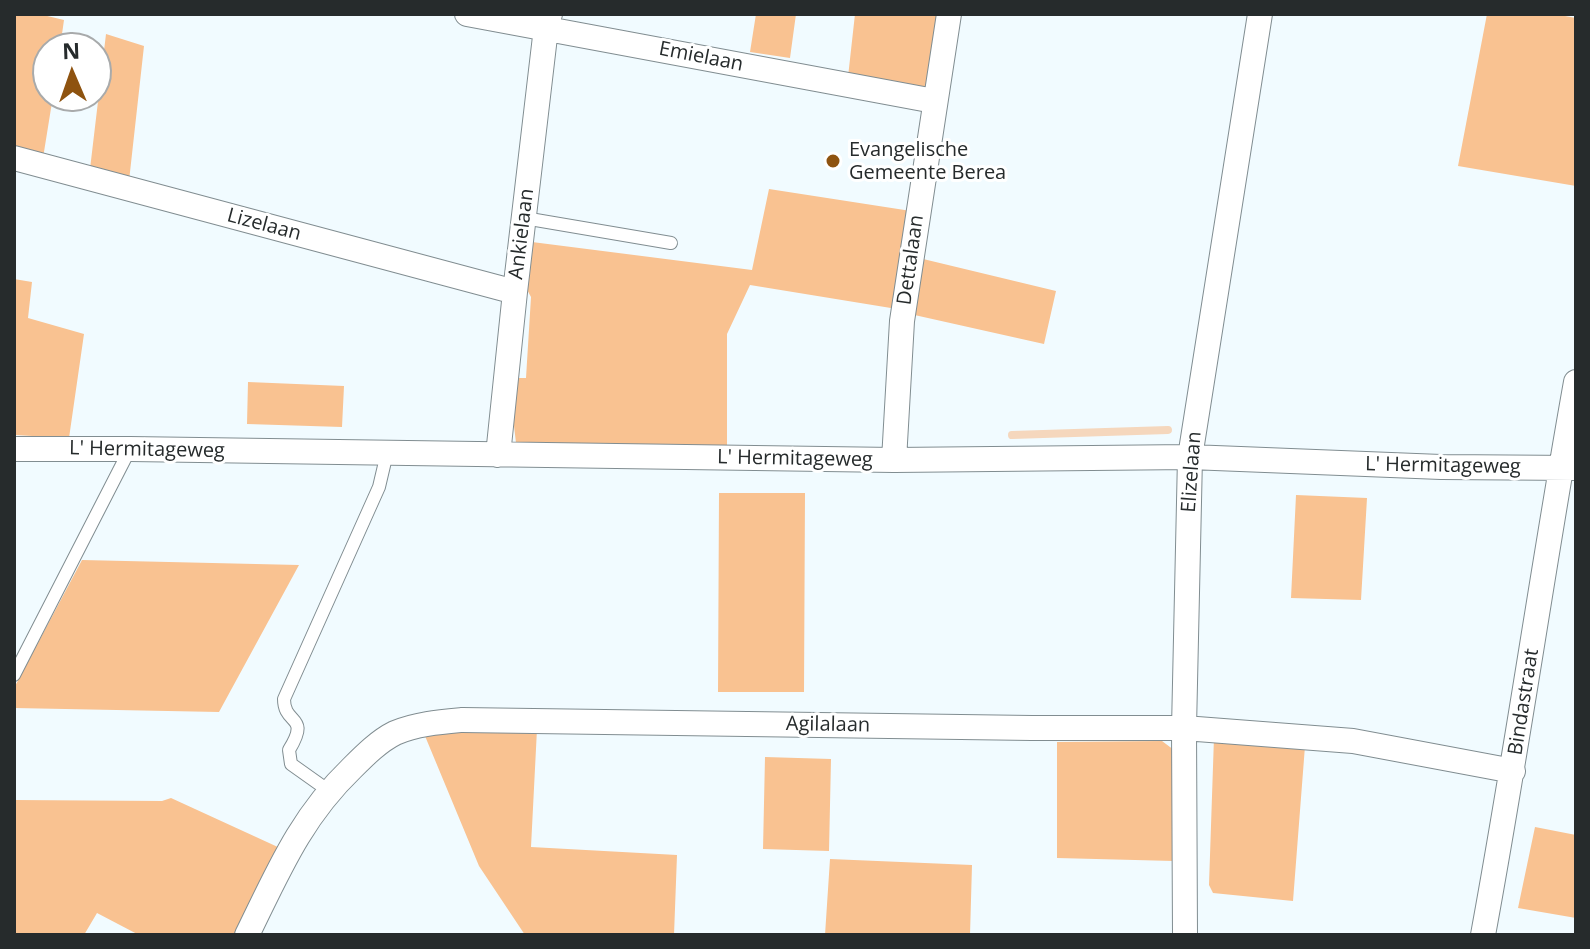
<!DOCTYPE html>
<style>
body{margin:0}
#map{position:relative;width:1590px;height:949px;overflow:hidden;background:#f1fbff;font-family:"Open Sans",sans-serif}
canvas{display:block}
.frame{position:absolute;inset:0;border:16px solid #262b2c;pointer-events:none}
.north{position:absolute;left:32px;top:32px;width:80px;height:80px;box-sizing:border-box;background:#fff;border:2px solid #a8aaab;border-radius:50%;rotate:358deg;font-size:22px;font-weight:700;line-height:32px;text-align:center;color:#262b2c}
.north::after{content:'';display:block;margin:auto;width:28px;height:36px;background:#8e5310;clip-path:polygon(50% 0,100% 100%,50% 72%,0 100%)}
</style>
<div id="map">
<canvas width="1590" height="949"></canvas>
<div class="frame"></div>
<div class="north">N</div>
</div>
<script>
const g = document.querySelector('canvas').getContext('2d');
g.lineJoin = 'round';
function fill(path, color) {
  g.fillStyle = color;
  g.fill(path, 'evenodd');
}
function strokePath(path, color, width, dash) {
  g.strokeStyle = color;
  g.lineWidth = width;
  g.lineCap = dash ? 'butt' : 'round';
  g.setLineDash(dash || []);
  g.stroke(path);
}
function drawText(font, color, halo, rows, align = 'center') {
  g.font = font + ' "Open Sans",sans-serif';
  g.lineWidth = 6;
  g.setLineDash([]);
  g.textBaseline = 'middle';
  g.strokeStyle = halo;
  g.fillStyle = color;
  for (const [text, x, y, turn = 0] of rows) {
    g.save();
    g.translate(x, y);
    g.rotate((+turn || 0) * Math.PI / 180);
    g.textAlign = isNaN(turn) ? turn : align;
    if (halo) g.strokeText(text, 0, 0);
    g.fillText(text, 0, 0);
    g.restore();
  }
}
fill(new Path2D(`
 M 14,14 L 39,14 L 64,20 L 60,48 L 48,48 L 48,96 L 53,96 L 43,158 L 14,150 Z
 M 756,14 L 796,14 L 790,58 L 750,52 Z
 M 855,14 L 943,14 L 931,83 L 924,87 L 848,77 Z
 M 1487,14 L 1554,14 L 1576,18 L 1576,186 L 1458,166 Z
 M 106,34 L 144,46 L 129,181 L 90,169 Z
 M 769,189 L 911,211 L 897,309 L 750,285 L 727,334 L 727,448 L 516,443 L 513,417 L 516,378 L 526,378 L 531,297 L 525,286 L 532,242 L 752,270 Z
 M 919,258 L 1056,291 L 1044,344 L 910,314 Z
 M 14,279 L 32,282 L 28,318 L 84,334 L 69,438 L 14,435 Z
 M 248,382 L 344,386 L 342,427 L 247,424 Z
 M 719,493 L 805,493 L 804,692 L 718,692 Z
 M 1296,495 L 1367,498 L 1361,600 L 1291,598 Z
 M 82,560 L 299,565 L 219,712 L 14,708 L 14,688 Z
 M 456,729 L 537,729 L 531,847 L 677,855 L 674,935 L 525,935 L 479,866 L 425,736 Z
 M 1214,737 L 1305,746 L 1293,901 L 1213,893 L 1209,885 Z
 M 1162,741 L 1174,750 L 1174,861 L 1057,858 L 1057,742 Z
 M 765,757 L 831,759 L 829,851 L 763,849 Z
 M 171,798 L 280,848 L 236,935 L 139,935 L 97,913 L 84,935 L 14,935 L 14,800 L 162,801 Z
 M 1535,827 L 1576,835 L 1576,918 L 1518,908 Z
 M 830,859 L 972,865 L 970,935 L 825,935 Z`), '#f9c291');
strokePath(new Path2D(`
 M 1012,435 L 1168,430`), '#f5d7bd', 8);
const service = new Path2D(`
 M 524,218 L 671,243
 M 14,675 L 130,449
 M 329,791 L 291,764 L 289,750 C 311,714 284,726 284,699 L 379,487 L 387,453`);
const minor = new Path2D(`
 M 467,14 L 934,101
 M 14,158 L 515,292
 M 14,449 L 130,449 L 894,460 L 1190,457 L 1441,467 L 1576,468
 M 498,455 L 515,292 L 546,28 L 550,14
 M 894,460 L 902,321 L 949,14
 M 247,935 C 278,872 300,818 352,768 C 365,755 379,741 395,733 C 416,724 440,722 462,720 L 1032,728 L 1184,728 L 1353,741 L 1513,771
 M 1185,935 L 1184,728 L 1190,457 L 1260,14
 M 1483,935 C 1517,751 1543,566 1576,382`);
strokePath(service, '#818d91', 14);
strokePath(minor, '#818d91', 26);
strokePath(service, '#fff', 12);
strokePath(minor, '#fff', 24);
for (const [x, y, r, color] of [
 [833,161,8,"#8e5310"]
]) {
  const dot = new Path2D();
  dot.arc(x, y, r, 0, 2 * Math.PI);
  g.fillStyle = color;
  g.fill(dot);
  strokePath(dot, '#fff', 3);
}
drawText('20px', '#262b2c', '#fff', [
 ["Emielaan",701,57,11],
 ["Lizelaan",264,225,15],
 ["Ankielaan",522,234,-83],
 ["Dettalaan",911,260,-82],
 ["L' Hermitageweg",147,450,1],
 ["L' Hermitageweg",795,459,1],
 ["L' Hermitageweg",1443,466,1],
 ["Elizelaan",1192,472,-86],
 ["Bindastraat",1524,702,-81],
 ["Agilalaan",828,725,1]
]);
drawText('20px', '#262b2c', '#fff', [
 ["Evangelische",849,150],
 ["Gemeente Berea",849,173]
], 'left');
</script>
